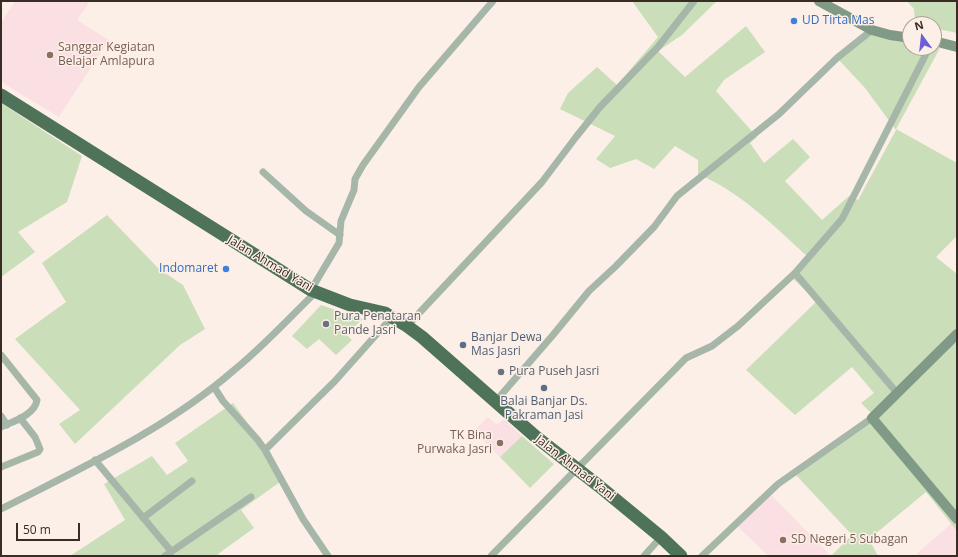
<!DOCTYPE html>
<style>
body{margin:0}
#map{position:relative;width:958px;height:557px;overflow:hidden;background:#fcefe7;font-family:"Open Sans",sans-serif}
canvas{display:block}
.frame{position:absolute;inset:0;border:2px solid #382c25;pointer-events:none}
.north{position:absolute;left:902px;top:16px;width:40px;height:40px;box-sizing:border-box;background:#fcefe7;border:1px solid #aea199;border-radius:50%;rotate:345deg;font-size:11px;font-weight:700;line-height:16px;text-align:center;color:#382c25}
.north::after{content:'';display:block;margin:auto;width:14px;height:18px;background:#6b5ed8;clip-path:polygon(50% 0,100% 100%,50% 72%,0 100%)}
.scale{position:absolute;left:16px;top:523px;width:64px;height:18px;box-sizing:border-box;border:2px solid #382c25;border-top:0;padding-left:5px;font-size:12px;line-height:14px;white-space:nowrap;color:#382c25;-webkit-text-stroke:3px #fcefe7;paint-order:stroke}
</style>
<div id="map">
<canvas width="958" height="557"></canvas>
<div class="frame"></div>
<div class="north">N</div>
<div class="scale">50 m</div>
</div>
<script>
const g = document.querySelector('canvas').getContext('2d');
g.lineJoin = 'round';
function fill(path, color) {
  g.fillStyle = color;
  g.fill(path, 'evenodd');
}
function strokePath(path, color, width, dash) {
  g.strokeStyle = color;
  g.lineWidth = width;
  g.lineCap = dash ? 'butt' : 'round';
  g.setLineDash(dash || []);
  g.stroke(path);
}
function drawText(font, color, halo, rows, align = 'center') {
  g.font = font + ' "Open Sans",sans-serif';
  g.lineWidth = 3;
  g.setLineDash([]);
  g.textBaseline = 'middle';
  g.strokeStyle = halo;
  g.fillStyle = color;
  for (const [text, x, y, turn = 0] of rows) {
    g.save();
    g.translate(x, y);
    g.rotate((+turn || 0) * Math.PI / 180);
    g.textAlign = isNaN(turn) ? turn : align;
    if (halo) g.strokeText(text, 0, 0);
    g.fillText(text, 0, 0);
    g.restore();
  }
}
fill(new Path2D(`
 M 15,1 L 85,1 L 89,3 L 77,20 L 109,40 L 59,117 L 1,82 L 1,23 Z
 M 488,417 L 497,425 L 504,419 L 522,436 L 500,457 L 474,431 Z
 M 769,493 L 831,556 L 768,556 L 735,524 Z
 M 952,523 L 957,531 L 957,556 L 914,556 Z`), '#fbe0e3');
fill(new Path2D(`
 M 632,1 L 717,1 L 682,35 L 658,51 L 685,77 L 746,26 L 765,52 L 724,80 L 716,91 L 757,137 L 750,143 L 764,163 L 793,139 L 810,157 L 785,181 L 822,220 L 849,196 L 858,200 L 896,130 L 865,88 L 838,59 L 870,31 L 895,41 L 910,43 L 910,48 L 940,48 L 896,129 L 957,163 L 957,236 L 936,257 L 957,274 L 957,531 L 926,492 L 869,539 L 878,556 L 831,556 L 852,535 L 796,475 L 875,417 L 861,403 L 874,393 L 852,367 L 795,415 L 746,370 L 817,301 L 789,275 L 809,258 C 774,226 742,193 698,174 L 698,160 L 675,146 L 654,169 L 636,159 L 610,168 L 596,159 L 615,136 L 560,109 L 568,93 L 597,67 L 617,85 L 658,37 Z
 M 907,1 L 957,1 L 957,33 L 934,28 L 934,24 L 915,22 L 914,9 Z
 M 1,103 L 82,156 L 67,202 L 18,232 L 35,252 L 1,277 Z
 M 107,215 L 159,269 L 183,285 L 205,329 L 180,345 L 75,444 L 59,424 L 80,410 L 15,339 L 66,302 L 42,263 Z
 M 321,305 L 363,319 L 346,334 L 352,340 L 336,355 L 319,339 L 307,349 L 292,336 Z
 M 233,403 L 258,437 L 284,479 L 241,510 L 254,528 L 218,554 L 220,556 L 70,556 L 125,520 L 104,484 L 152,456 L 167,475 L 188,461 L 175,443 Z
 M 522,436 L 554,464 L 530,488 L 500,457 Z`), '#cadeb9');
strokePath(new Path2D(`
 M 263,172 L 306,211 L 340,235
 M 795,273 L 897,393
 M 311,290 L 339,243 L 341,221 L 354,190 L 355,179 L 363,165 L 419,87 L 493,1
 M 407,326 L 542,182 L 576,137 L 600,107 L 658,47 L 694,1
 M 1,355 L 37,400 C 35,415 12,422 1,427
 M 214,387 L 223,401 L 257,439 L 265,450 L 303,519 L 328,556
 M 495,402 L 553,335 L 589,291 L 616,266 L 654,227 L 677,196 L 779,114 L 837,58 L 872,30
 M 1,416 L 7,425
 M 265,450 L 335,381 L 392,317
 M 95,460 L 171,551
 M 1,467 L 38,452 L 40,449 L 35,437 L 20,418
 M 1,509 C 81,468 165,430 233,371 C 263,347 289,318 317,291
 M 143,518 L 192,481
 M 165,556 L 251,497
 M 491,556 L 686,358 L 712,346 L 738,326 L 795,273 L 842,219 L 929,48
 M 644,556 L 661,537
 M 702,556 L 778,484 L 872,418`), '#a6b7aa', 7);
strokePath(new Path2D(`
 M 819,1 L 872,30 L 890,35 L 910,38
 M 934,41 L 957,47
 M 957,334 L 872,418 L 957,519`), '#809a87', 10);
strokePath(new Path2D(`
 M 1,95 L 311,290 L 350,305 L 385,313 L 407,326 L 422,337 L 536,437 L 599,486 L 661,537 L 681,556`), '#4e7359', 13);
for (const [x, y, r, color] of [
 [794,21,4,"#3f7fe0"],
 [50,55,4,"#8d6e63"],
 [226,269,4,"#3f7fe0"],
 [326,324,4,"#6b7280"],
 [463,345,4,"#5c6f8a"],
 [501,372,4,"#6b7280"],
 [544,388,4,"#5c6f8a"],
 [500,443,4,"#8d6e63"],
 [783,540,4,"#8d6e63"]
]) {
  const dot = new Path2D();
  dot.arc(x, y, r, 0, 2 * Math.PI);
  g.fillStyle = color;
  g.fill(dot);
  strokePath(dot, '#fcefe7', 1.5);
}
drawText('12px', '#366cbe', '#fcefe7', [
 ["UD Tirta Mas",802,21],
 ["Indomaret",218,269,"right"]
], 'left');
drawText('12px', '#785e54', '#fcefe7', [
 ["Sanggar Kegiatan",58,48],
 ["Belajar Amlapura",58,62],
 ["TK Bina",492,436,"right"],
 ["Purwaka Jasri",492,450,"right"],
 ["SD Negeri 5 Subagan",791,540]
], 'left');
drawText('12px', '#382c25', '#fcefe7', [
 ["Jalan Ahmad Yani",270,264,31],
 ["Jalan Ahmad Yani",575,468,38]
]);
drawText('12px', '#5b616d', '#fcefe7', [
 ["Pura Penataran",334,317],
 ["Pande Jasri",334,331],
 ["Pura Puseh Jasri",509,372]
], 'left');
drawText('12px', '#4e5e75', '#fcefe7', [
 ["Banjar Dewa",471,338],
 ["Mas Jasri",471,352],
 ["Balai Banjar Ds.",544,402,"center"],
 ["Pakraman Jasi",544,416,"center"]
], 'left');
</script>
